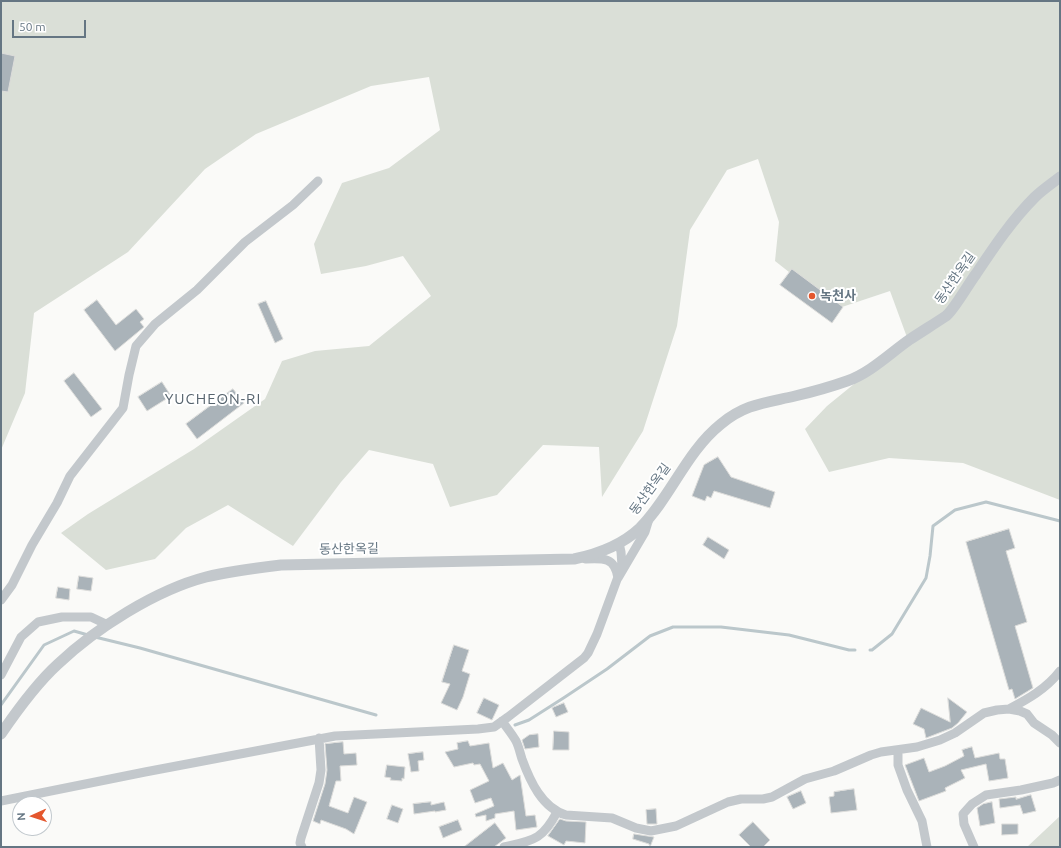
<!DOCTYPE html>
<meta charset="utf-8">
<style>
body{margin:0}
#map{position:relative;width:1061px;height:848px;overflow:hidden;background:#fafaf8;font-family:Ubuntu,sans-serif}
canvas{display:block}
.frame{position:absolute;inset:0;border:2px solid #657683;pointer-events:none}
.north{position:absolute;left:12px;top:796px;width:40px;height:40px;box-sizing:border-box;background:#fff;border:1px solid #c1c8cd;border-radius:50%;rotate:267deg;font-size:11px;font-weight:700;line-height:16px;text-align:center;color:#657683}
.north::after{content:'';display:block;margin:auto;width:14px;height:18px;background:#e4572e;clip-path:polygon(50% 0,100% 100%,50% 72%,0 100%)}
.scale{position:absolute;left:12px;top:20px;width:74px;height:18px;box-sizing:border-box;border:2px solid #657683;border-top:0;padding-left:5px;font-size:12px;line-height:14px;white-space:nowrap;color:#657683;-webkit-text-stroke:3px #fff;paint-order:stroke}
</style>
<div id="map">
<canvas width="1061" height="848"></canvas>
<div class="frame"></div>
<div class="north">N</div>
<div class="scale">50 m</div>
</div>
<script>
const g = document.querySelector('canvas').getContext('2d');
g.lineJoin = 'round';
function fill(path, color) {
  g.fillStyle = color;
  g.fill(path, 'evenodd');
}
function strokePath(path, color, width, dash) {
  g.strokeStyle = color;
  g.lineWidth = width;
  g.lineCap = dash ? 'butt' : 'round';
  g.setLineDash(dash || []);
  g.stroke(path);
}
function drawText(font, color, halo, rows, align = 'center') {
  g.font = font + ' Ubuntu,"Noto Sans KR",sans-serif';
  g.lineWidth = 4;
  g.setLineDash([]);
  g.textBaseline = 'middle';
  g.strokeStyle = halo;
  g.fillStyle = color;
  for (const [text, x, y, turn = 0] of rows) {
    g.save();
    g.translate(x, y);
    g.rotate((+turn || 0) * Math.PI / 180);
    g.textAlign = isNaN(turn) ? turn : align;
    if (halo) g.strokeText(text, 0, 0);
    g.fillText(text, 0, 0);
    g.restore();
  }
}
fill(new Path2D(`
 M 1,1 L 1060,1 L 1060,500 L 963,463 L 889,458 L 829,472 L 805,429 L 827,406 L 908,340 L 890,291 L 836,309 L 775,261 L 779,222 L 758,159 L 727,170 L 690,230 L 677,326 L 643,431 L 602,497 L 599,447 L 543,445 L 497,495 L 450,507 L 433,464 L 369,450 L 341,482 L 293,546 L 228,505 L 186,528 L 155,559 L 106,570 L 61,533 L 88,514 L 194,449 L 265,399 L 282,361 L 315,351 L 369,346 L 431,296 L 403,256 L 366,266 L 321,274 L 314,244 L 342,183 L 389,168 L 440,130 L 429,77 L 371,86 L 256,134 L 205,169 L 128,252 L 34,313 L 25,393 L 1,450 Z
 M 1060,816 L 1060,847 L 1027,847 Z`), '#dadfd7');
strokePath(new Path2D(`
 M 95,637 L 140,648 L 376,715
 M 870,650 L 872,650 L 892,634 L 926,578 L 930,556 L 933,526 L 955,510 L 986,502 L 1060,521
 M 1,705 L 44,645 L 74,631 L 88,635
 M 515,725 L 529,720 L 565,697 L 607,669 L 650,636 L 673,627 L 721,627 L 789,635 L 849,650 L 855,650`), '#bbc7cb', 3);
const building = new Path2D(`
 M 1,53 L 15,56 L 8,92 L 1,91 Z
 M 792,269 L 843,307 L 832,323 L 780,285 Z
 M 97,300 L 116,325 L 136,309 L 144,319 L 140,322 L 144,327 L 115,351 L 84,310 Z
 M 266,301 L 283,339 L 275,343 L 258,304 Z
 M 74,373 L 102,409 L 91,417 L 64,381 Z
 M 162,382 L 171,396 L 147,411 L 138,397 Z
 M 233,389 L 244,403 L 197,439 L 186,424 Z
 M 718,457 L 731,477 L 775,492 L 770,508 L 714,491 L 711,498 L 707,496 L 705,501 L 692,496 L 704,465 Z
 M 1009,529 L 1015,548 L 1006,551 L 1027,622 L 1015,626 L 1033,688 L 1015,699 L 1012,689 L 1009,690 L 966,542 Z
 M 708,537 L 729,550 L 724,559 L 703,545 Z
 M 79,576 L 93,578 L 91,591 L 77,589 Z
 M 58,587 L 70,589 L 69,600 L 56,598 Z
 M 454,645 L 469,650 L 462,671 L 470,674 L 463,697 L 457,710 L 441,703 L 450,684 L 442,682 Z
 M 484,698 L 499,705 L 492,720 L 477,713 Z
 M 948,698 L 967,712 L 958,723 L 952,728 L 926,738 L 924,729 L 913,724 L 921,708 L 950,722 Z
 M 564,703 L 568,712 L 556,717 L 552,708 Z
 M 554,731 L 569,732 L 569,750 L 553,750 Z
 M 538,734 L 539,747 L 525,749 L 522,740 L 529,735 Z
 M 468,741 L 470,746 L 489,743 L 493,768 L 503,763 L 512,780 L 520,775 L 526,816 L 535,815 L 537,827 L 516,830 L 514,811 L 495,814 L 495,818 L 486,821 L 486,815 L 476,817 L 475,814 L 494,806 L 491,798 L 475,803 L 470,790 L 489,781 L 480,764 L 474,765 L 473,763 L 454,767 L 445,752 L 458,749 L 457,743 Z
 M 343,742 L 344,754 L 356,753 L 357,765 L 340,766 L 341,781 L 336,781 L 329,806 L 348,813 L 354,797 L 367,802 L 354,834 L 346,829 L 321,820 L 320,824 L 313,821 L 325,784 L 327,770 L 325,744 Z
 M 972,747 L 975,758 L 999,753 L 1000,759 L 1005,759 L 1008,778 L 989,781 L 986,764 L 961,770 L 965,778 L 945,788 L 946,791 L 919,801 L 905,765 L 924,758 L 929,772 L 945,766 L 964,756 L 962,750 Z
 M 423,752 L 424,760 L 418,761 L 419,771 L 411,772 L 408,754 Z
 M 387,765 L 405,767 L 404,779 L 402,778 L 402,781 L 390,780 L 391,778 L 385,777 Z
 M 854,789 L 857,810 L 831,813 L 829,797 L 834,796 L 834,792 Z
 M 801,791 L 806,803 L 793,809 L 787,797 Z
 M 1031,795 L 1036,811 L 1023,814 L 1020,805 L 1000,808 L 999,799 L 1016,797 L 1016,799 Z
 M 431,802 L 431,805 L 444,802 L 446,810 L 435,812 L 435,811 L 414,814 L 413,804 Z
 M 992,802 L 995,823 L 980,826 L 977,808 L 983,804 Z
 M 392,805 L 403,809 L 398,823 L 387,819 Z
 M 656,809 L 657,824 L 647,824 L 646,810 Z
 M 560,819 L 566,821 L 586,822 L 585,843 L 566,841 L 564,845 L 548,836 Z
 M 458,820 L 462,830 L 443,838 L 439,827 Z
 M 753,822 L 770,840 L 763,847 L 751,847 L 739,835 Z
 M 495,823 L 506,838 L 494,847 L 464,847 Z
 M 1002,824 L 1018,824 L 1018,834 L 1002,835 Z
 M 634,834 L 654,837 L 650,847 L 649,844 L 633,839 Z`);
fill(building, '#aab3b9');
strokePath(building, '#dcdcda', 1);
strokePath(new Path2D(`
 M 585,559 C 603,558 615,557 618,578 L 645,532 L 649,519
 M 1,600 L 12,585 L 32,545 L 57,503 L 70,476 L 123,408 L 129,375 L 136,346 L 155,324 L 197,290 L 245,242 L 293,205 L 318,181
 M 1,675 L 21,637 L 38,622 L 62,617 L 91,617 L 108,625
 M 1009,709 C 1028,699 1046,689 1060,671
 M 502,721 C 507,728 512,734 516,741 C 519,747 520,753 522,759 C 530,781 542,808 566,815 L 612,818 L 636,828 L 651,831 L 676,826 L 728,802 L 741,799 L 763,799 L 772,797 L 805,779 L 834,771 L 871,755 L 881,752 L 917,747 L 940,740 L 955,733 L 984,713 L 997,710 L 1009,709 L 1020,711 L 1027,714 L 1034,723 L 1052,735 L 1060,743
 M 898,750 L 898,765 L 907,790 L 922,821 L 927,847
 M 1,801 L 145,772 L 335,736 L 478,729 L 494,727 L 508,717 L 584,658 L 588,653 L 597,634 L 622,566 L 621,552 L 619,543
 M 302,847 L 300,843 L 301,838 L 319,783 L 321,770 L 319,738
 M 504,847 C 534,840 542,840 557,812
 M 974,847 L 964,824 L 963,814 L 972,804 L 986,795 L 1021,790 L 1053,783 L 1060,780`), '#c3c8cc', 9);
strokePath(new Path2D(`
 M 1,734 C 18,709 36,684 58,664 C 96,628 156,590 206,577 C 231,571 256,568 281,565 L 574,559 C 598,554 622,545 640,528 C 671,497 686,452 721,424 C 745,404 765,403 795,396 C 812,392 830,387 847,381 C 870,373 889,354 909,340 C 921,332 934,324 946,316 C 954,310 969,283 976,274 C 994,247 1012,220 1035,197 C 1042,190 1051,184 1060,177`), '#c3c8cc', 11);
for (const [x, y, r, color] of [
 [812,296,4,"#e4572e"]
]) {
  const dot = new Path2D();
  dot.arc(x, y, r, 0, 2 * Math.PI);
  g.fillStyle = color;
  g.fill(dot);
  strokePath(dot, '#fff', 1.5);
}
drawText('13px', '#657683', '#fff', [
 ["동산한옥길",955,278,-55],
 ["동산한옥길",650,489,-54],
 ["동산한옥길",349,549,-1]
]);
drawText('bold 13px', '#657683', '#fff', [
 ["녹천사",820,296]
], 'left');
g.letterSpacing = '1px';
drawText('15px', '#57646e', '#fff', [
 ["YUCHEON-RI",213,399]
]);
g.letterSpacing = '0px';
</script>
